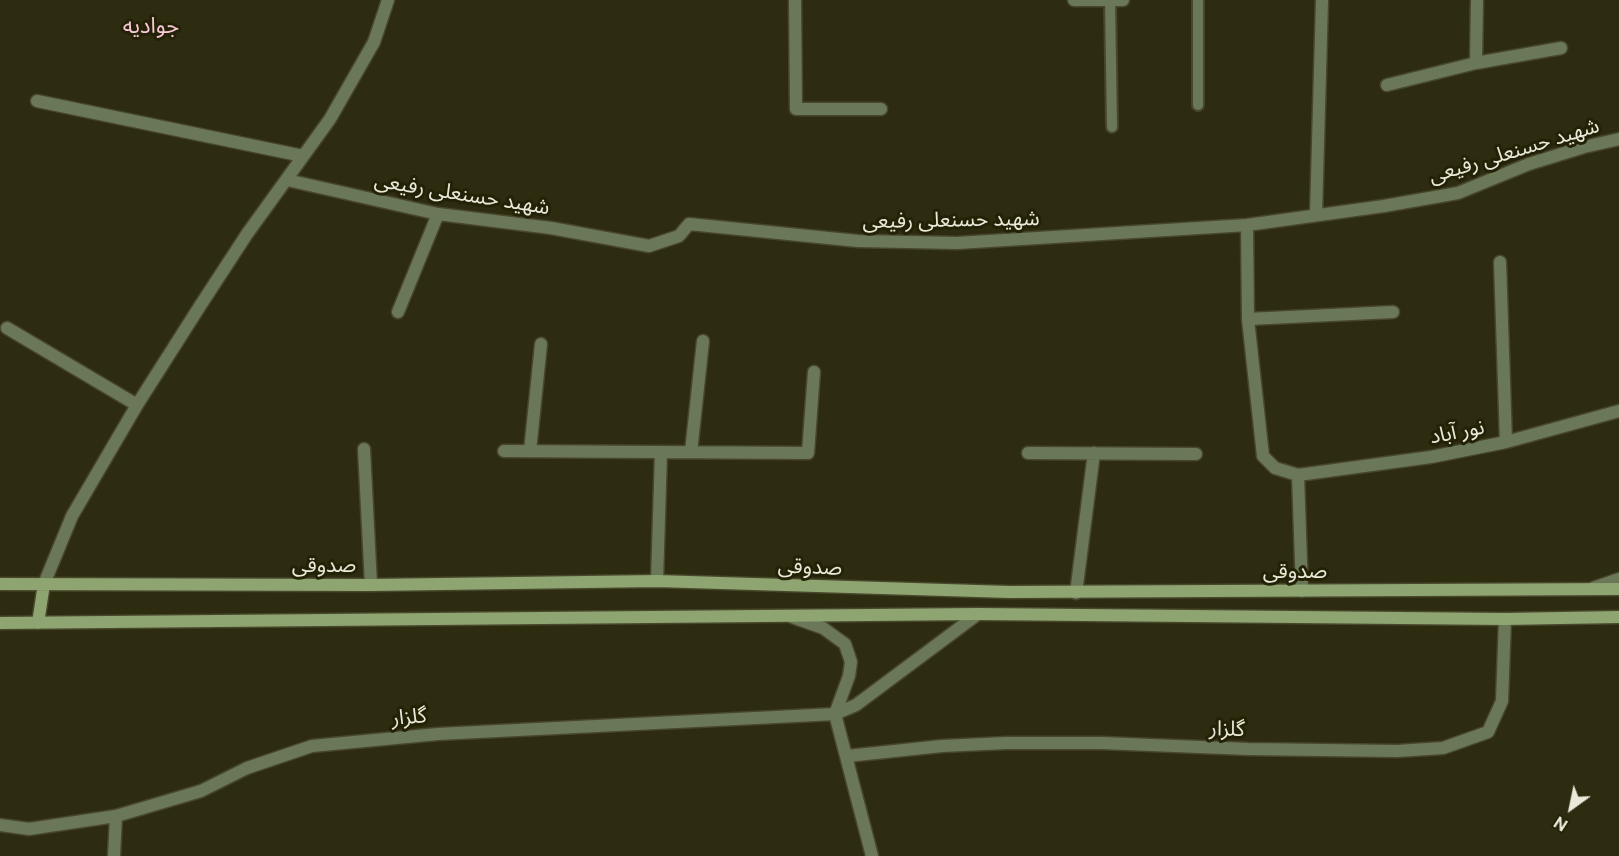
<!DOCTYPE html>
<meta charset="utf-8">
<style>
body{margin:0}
#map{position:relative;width:1619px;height:856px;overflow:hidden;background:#2e2c10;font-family:"Public Sans",sans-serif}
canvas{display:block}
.north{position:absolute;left:1541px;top:778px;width:60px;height:60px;-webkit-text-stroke:4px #242206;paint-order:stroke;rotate:213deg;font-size:16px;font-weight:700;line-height:24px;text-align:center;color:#ebeada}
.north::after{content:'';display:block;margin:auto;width:21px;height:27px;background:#ebeada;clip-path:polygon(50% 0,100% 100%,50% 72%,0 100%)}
</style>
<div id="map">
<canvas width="1619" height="856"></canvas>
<div class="north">N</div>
</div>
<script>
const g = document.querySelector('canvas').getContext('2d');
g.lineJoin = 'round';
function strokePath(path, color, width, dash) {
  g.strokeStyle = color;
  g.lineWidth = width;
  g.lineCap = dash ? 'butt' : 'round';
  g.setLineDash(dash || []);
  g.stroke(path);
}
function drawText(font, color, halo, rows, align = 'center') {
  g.font = font + ' "Public Sans","Noto Sans Arabic",sans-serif';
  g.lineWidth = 6;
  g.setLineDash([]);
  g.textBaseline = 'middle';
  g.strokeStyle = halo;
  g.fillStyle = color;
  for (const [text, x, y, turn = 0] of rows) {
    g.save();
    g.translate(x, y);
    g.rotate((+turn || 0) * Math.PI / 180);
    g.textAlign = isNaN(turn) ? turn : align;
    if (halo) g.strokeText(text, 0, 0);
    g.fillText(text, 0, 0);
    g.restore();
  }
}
const service = new Path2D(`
 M 1110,0 L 1112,127
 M 1198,105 L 1198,0`);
const minor = new Path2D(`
 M 795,0 L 796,109 L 881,109
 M 1074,0 L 1123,0
 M 1476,63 L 1477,0
 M 1387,85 L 1476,63 L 1561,48
 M 37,101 L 303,156
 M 287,180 L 438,214 L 551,228 L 649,246 L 679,236 L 689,224 L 858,241 L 957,243 L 1247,225 L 1384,206 L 1458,193 L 1529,164 L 1584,147 L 1619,139
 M 1316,215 L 1322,0
 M 1247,225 L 1248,319 L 1263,456 L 1275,468 L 1298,475 L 1302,591
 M 1500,262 L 1506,442
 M 398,312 L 438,214
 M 1248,319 L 1393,312
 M 7,328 L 137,405
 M 364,449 L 371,585
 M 504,451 L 808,453 L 814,372
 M 530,451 L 541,344
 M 691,452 L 703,341
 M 1028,453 L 1196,454
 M 1298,475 L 1431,457 L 1506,442 L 1619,411
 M 657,581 L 661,452
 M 44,584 L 72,516 L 137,405 L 200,306 L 247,234 L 330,119 L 374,42 L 388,0
 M 1593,588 L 1619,579
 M 1076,593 L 1094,453
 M 792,617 L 823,628 L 845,644 L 851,662 L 849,676 L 835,714 L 872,856
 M 847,756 L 942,746 L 1006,743 L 1102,743 L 1248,749 L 1397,751 L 1443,748 L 1488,732 L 1502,701 L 1505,619
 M 0,825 L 29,829 L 116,816 L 201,791 L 247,768 L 312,746 L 438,734 L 835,714 L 856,705 L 978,614
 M 114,856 L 116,816`);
const secondary = new Path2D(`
 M 0,584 L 371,585 L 657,581 L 1009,592 L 1619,589
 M 0,623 L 978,614 L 1505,619 L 1619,617
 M 38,623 L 44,584`);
strokePath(service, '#48472c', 14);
strokePath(minor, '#48472c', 15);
strokePath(secondary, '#48472c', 15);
strokePath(service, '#6b7858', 10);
strokePath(minor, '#6b7858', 12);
strokePath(secondary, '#8ea471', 12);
drawText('21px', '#ebeada', '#242206', [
 ["شهید حسنعلی رفیعی",1514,151,-17],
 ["شهید حسنعلی رفیعی",462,194,9],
 ["شهید حسنعلی رفیعی",951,220,-1],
 ["نور آباد",1457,432,-11],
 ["صدوقی",324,566],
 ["صدوقی",810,567,2],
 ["صدوقی",1295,572],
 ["گلزار",409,717,-5],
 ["گلزار",1227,729,2]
]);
drawText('22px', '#fac9d9', '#242206', [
 ["جوادیه",151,26]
]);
</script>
